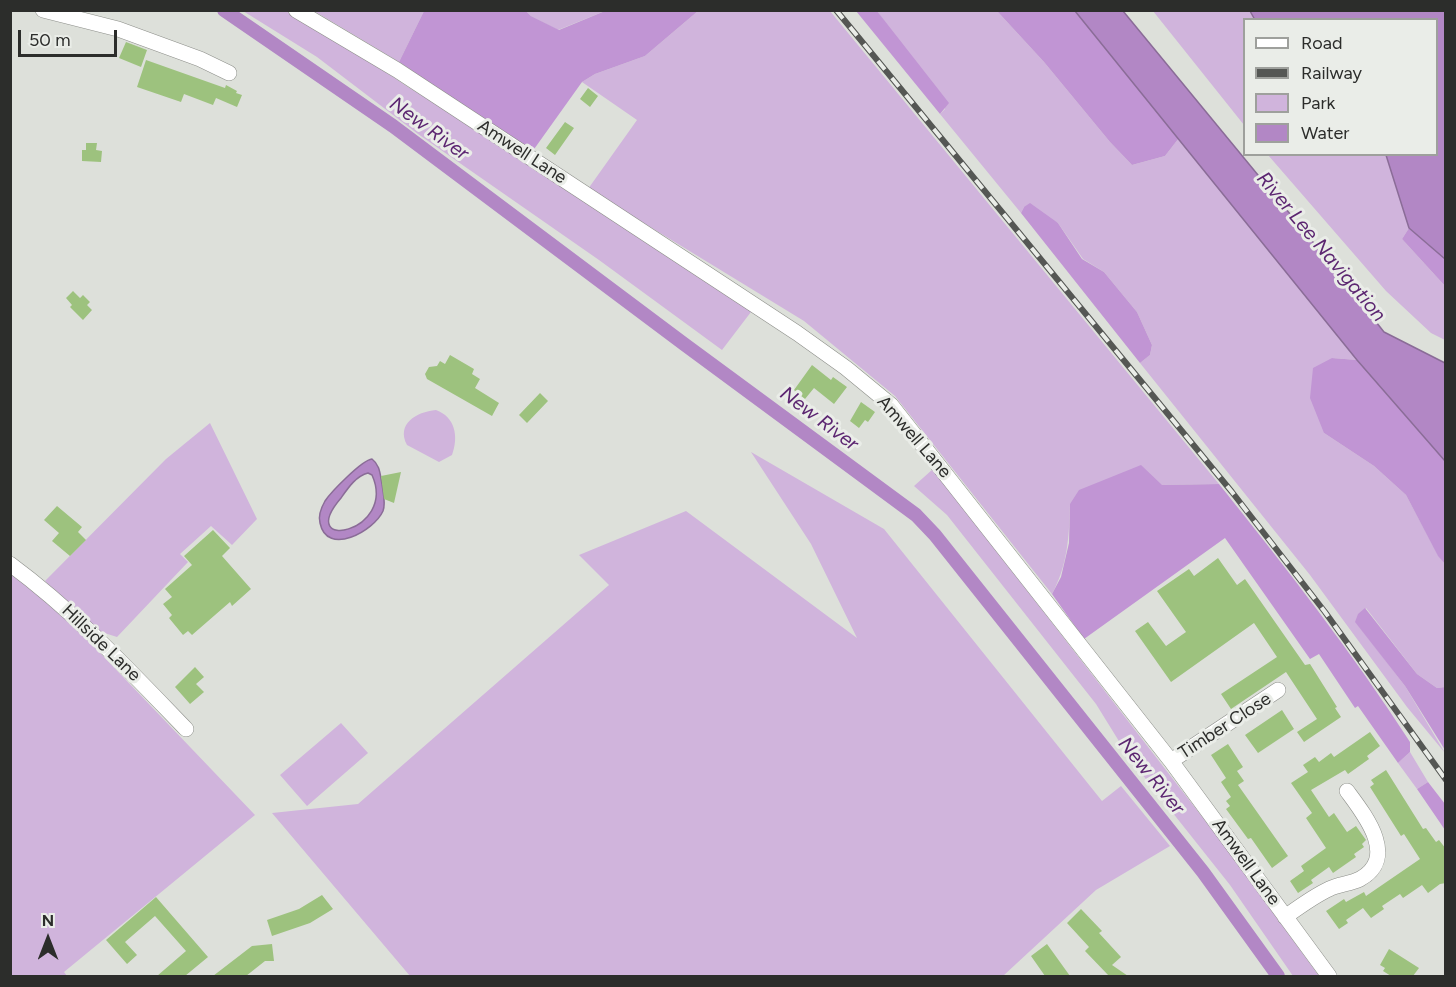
<!DOCTYPE html>
<style>
body{margin:0}
#map{position:relative;width:1456px;height:987px;overflow:hidden;background:#dde0da;font-family:Figtree,sans-serif}
canvas{display:block}
.frame{position:absolute;inset:0;border:12px solid #2c2d2b;pointer-events:none}
.legend{position:absolute;left:1243px;top:18px;width:195px;height:138px;box-sizing:border-box;background:#eaede8;border:2px solid #9ea09c;margin:0;padding:8px 10px;list-style:none;font-size:18px;color:#2c2d2b}
.legend li{display:flex;align-items:center;gap:12px;height:30px}
.legend b{width:30px;border:2px solid #9ea09c}
.north{position:absolute;left:18px;top:909px;width:60px;height:60px;-webkit-text-stroke:4px #eaede8;paint-order:stroke;rotate:0deg;font-size:16px;font-weight:700;line-height:24px;text-align:center;color:#2c2d2b}
.north::after{content:'';display:block;margin:auto;width:21px;height:27px;background:#2c2d2b;clip-path:polygon(50% 0,100% 100%,50% 72%,0 100%)}
.scale{position:absolute;left:18px;top:30px;width:99px;height:27px;box-sizing:border-box;border:3px solid #2c2d2b;border-top:0;padding-left:8px;font-size:18px;line-height:21px;white-space:nowrap;color:#2c2d2b;-webkit-text-stroke:4px #eaede8;paint-order:stroke}
</style>
<div id="map">
<canvas width="1456" height="987"></canvas>
<div class="frame"></div>
<ul class="legend">
<li><b style="height:8px;background:#fff"></b>Road</li>
<li><b style="height:8px;background:#555754"></b>Railway</li>
<li><b style="height:16px;background:#d0b4dc"></b>Park</li>
<li><b style="height:16px;background:#b287c5"></b>Water</li>
</ul>
<div class="north">N</div>
<div class="scale">50 m</div>
</div>
<script>
const g = document.querySelector('canvas').getContext('2d');
g.lineJoin = 'round';
function fill(path, color) {
  g.fillStyle = color;
  g.fill(path, 'evenodd');
}
function strokePath(path, color, width, dash) {
  g.strokeStyle = color;
  g.lineWidth = width;
  g.lineCap = dash ? 'butt' : 'round';
  g.setLineDash(dash || []);
  g.stroke(path);
}
function drawText(font, color, halo, rows, align = 'center') {
  g.font = font + ' Figtree,sans-serif';
  g.lineWidth = 6;
  g.setLineDash([]);
  g.textBaseline = 'middle';
  g.strokeStyle = halo;
  g.fillStyle = color;
  for (const [text, x, y, turn = 0] of rows) {
    g.save();
    g.translate(x, y);
    g.rotate((+turn || 0) * Math.PI / 180);
    g.textAlign = isNaN(turn) ? turn : align;
    if (halo) g.strokeText(text, 0, 0);
    g.fillText(text, 0, 0);
    g.restore();
  }
}
fill(new Path2D(`
 M 243,11 L 286,11 L 350,48 L 408,87 L 504,146 L 754,308 L 722,350 L 599,260 L 418,134 L 317,57 Z
 M 314,11 L 424,11 L 399,62 Z
 M 526,11 L 605,11 L 558,30 L 531,16 Z
 M 698,11 L 830,11 L 1219,484 L 1162,485 L 1070,504 C 1069,537 1068,564 1052,594 L 895,396 L 804,321 L 588,189 L 637,120 L 582,82 L 595,74 L 645,56 Z
 M 877,11 L 997,11 L 1044,62 L 1110,142 L 1132,165 L 1165,156 L 1179,138 L 1357,360 L 1332,358 L 1324,433 L 1374,466 L 1406,495 L 1438,555 L 1445,564 L 1445,687 L 1437,688 L 1417,674 L 1366,608 L 1356,622 L 1405,686 L 1445,753 L 1407,707 L 1310,575 L 1140,363 L 1150,355 L 1152,345 L 1137,312 L 1104,272 L 1083,259 L 1058,223 L 1024,207 L 1021,213 L 940,114 L 945,109 Z
 M 1153,11 L 1250,11 L 1255,19 L 1244,20 L 1244,125 Z
 M 1268,155 L 1386,155 L 1409,228 L 1402,239 L 1445,286 L 1445,340 L 1431,333 L 1386,291 Z
 M 436,410 C 455,417 459,436 452,455 L 439,462 L 407,445 C 396,424 416,412 436,410 Z
 M 210,423 L 257,519 L 232,545 L 211,526 L 180,554 L 188,562 L 117,637 L 95,630 L 45,581 L 166,459 Z
 M 751,452 L 884,529 L 1102,801 L 1121,786 L 1170,846 L 1096,890 L 1003,976 L 410,976 L 272,813 L 358,804 L 609,585 L 579,555 L 686,511 L 857,638 L 811,544 Z
 M 933,469 L 1224,845 L 1319,976 L 1293,976 L 1230,885 L 1130,759 L 1096,704 L 947,515 L 914,486 Z
 M 10,570 L 84,636 L 255,815 L 64,972 L 67,976 L 11,976 Z
 M 341,723 L 368,753 L 307,806 L 280,775 Z
 M 1410,752 L 1428,782 L 1417,789 L 1398,763 Z`), '#d0b4dc');
fill(new Path2D(`
 M 424,11 L 526,11 L 531,16 L 559,30 L 605,11 L 698,11 L 645,56 L 595,74 L 582,82 L 532,152 L 399,62 Z
 M 856,11 L 877,11 L 949,103 L 940,114 Z
 M 997,11 L 1075,11 L 1179,138 L 1165,156 L 1132,165 L 1110,142 L 1044,62 Z
 M 1030,203 L 1058,223 L 1082,259 L 1104,272 L 1137,312 L 1152,345 L 1150,355 L 1140,363 L 1021,213 L 1024,207 Z
 M 1409,228 L 1445,259 L 1445,286 L 1402,239 Z
 M 1332,358 L 1357,360 L 1445,461 L 1445,564 L 1438,556 L 1406,495 L 1374,466 L 1324,433 L 1310,398 L 1313,368 Z
 M 1141,465 L 1162,485 L 1219,484 C 1286,568 1352,652 1410,742 L 1410,752 L 1398,763 L 1358,706 L 1355,708 L 1319,654 L 1310,659 L 1225,538 L 1084,639 L 1052,594 L 1061,577 L 1069,543 L 1070,504 L 1079,490 Z
 M 1365,608 L 1417,674 L 1437,688 L 1445,687 L 1445,750 L 1405,686 L 1355,622 L 1358,614 Z
 M 1428,782 L 1445,804 L 1445,830 L 1417,789 Z`), '#c195d4');
const water = new Path2D(`
 M 1075,11 L 1123,11 L 1309,237 L 1384,332 L 1445,363 L 1445,461 L 1357,360 Z
 M 1250,11 L 1445,11 L 1445,259 L 1409,228 L 1386,155 L 1436,154 L 1436,20 L 1255,20 Z
 M 372,459 C 380,465 380,474 382,484 C 383,492 386,503 383,511 C 374,531 327,557 320,523 C 318,516 321,508 325,501 C 331,492 362,460 372,459 ZM 368,473 L 372,475 C 398,533 294,553 341,498 C 348,488 356,476 368,473 Z`);
fill(water, '#b287c5');
strokePath(water, '#8a6c97', 1.5);
strokePath(new Path2D(`
 M 224,10 L 393,126 L 684,344 L 916,515 L 935,535 L 1203,872 L 1278,976`), '#b287c5', 14);
fill(new Path2D(`
 M 126,42 L 147,50 L 141,67 L 119,58 Z
 M 146,60 L 225,88 L 226,85 L 237,91 L 236,93 L 242,95 L 237,107 L 216,98 L 213,105 L 184,94 L 181,102 L 137,87 Z
 M 588,88 L 598,96 L 590,107 L 580,99 Z
 M 565,122 L 574,128 L 555,155 L 546,148 Z
 M 86,143 L 97,143 L 96,150 L 102,151 L 101,162 L 82,161 L 82,150 L 86,150 Z
 M 73,291 L 80,298 L 83,295 L 90,302 L 87,305 L 92,310 L 83,320 L 70,307 L 72,305 L 66,298 Z
 M 450,355 L 474,369 L 472,374 L 480,379 L 475,388 L 499,403 L 492,416 L 427,379 L 425,374 L 429,367 L 437,366 L 440,361 L 445,364 Z
 M 812,365 L 831,380 L 833,377 L 847,387 L 834,404 L 814,388 L 805,399 L 794,390 Z
 M 540,393 L 548,401 L 527,423 L 519,415 Z
 M 861,402 L 875,412 L 868,422 L 865,420 L 859,428 L 850,421 Z
 M 401,472 L 394,503 L 384,499 L 381,476 Z
 M 57,506 L 82,527 L 78,532 L 86,540 L 70,556 L 52,541 L 59,533 L 44,520 Z
 M 213,530 L 230,548 L 222,556 L 251,589 L 232,606 L 230,602 L 192,635 L 188,631 L 183,635 L 169,618 L 172,615 L 163,604 L 172,597 L 165,589 L 192,565 L 184,556 Z
 M 1218,558 L 1237,585 L 1245,579 L 1305,665 L 1310,664 L 1337,707 L 1335,708 L 1341,717 L 1304,742 L 1297,732 L 1317,719 L 1286,672 L 1231,709 L 1221,694 L 1277,657 L 1254,623 L 1171,682 L 1135,631 L 1148,622 L 1166,646 L 1186,632 L 1157,591 L 1189,569 L 1194,576 Z
 M 195,667 L 204,677 L 196,684 L 204,692 L 190,704 L 175,687 Z
 M 1282,710 L 1294,729 L 1258,753 L 1245,735 Z
 M 1370,732 L 1380,746 L 1367,756 L 1369,759 L 1348,774 L 1345,770 L 1311,790 L 1329,817 L 1334,813 L 1347,832 L 1356,826 L 1366,840 L 1362,844 L 1364,847 L 1354,854 L 1356,857 L 1333,873 L 1329,867 L 1311,880 L 1313,883 L 1298,893 L 1290,881 L 1304,871 L 1301,866 L 1326,848 L 1306,818 L 1312,813 L 1291,783 L 1308,772 L 1303,765 L 1315,757 L 1319,762 L 1331,753 L 1334,757 Z
 M 1228,744 L 1243,767 L 1237,771 L 1244,781 L 1238,785 L 1288,856 L 1272,868 L 1251,838 L 1248,839 L 1226,809 L 1230,806 L 1226,801 L 1231,797 L 1221,782 L 1226,778 L 1211,755 Z
 M 1386,770 L 1423,829 L 1426,828 L 1436,842 L 1439,840 L 1446,849 L 1446,883 L 1440,884 L 1428,893 L 1422,885 L 1403,898 L 1400,894 L 1382,906 L 1384,909 L 1371,918 L 1363,908 L 1346,920 L 1348,923 L 1339,929 L 1326,911 L 1344,899 L 1346,902 L 1364,892 L 1366,896 L 1420,859 L 1404,834 L 1401,836 L 1370,787 L 1374,784 L 1371,780 Z
 M 322,895 L 333,909 L 310,923 L 272,936 L 267,920 L 299,909 Z
 M 156,897 L 208,957 L 185,976 L 157,976 L 186,951 L 155,916 L 125,942 L 137,955 L 127,964 L 106,940 Z
 M 1081,909 L 1102,931 L 1099,933 L 1121,957 L 1112,965 L 1128,976 L 1109,976 L 1085,951 L 1089,947 L 1067,923 Z
 M 272,944 L 274,961 L 265,961 L 246,976 L 213,976 L 252,946 Z
 M 1047,944 L 1070,976 L 1045,976 L 1031,956 Z
 M 1389,949 L 1419,968 L 1413,976 L 1391,976 L 1383,971 L 1385,968 L 1380,965 Z`), '#9dc27e');
const minor = new Path2D(`
 M 43,10 L 118,29 L 200,59 L 229,73
 M 296,10 L 397,70 L 797,333 L 846,368 L 891,405 L 1171,761 L 1329,976
 M 10,564 C 75,612 130,671 186,729
 M 1171,761 L 1278,690
 M 1285,917 C 1299,907 1314,896 1329,889 C 1339,884 1350,884 1360,879 C 1399,857 1364,814 1347,791`);
strokePath(minor, '#8c8e89', 16);
strokePath(minor, '#fff', 15);
const rail = new Path2D(`
 M 836,10 L 1232,492 L 1325,612 L 1446,780`);
strokePath(rail, '#555754', 6);
strokePath(rail, '#eaede8', 4, [11]);
drawText('18px', '#2c2d2b', '#eaede8', [
 ["Amwell Lane",522,152,33],
 ["Amwell Lane",914,437,49],
 ["Hillside Lane",101,643,44],
 ["Timber Close",1225,726,-33],
 ["Amwell Lane",1246,862,54]
]);
drawText('italic 20px', '#5c2671', '#eaede8', [
 ["New River",429,129,36],
 ["River Lee Navigation",1321,247,50],
 ["New River",819,419,37],
 ["New River",1151,776,51]
]);
</script>
